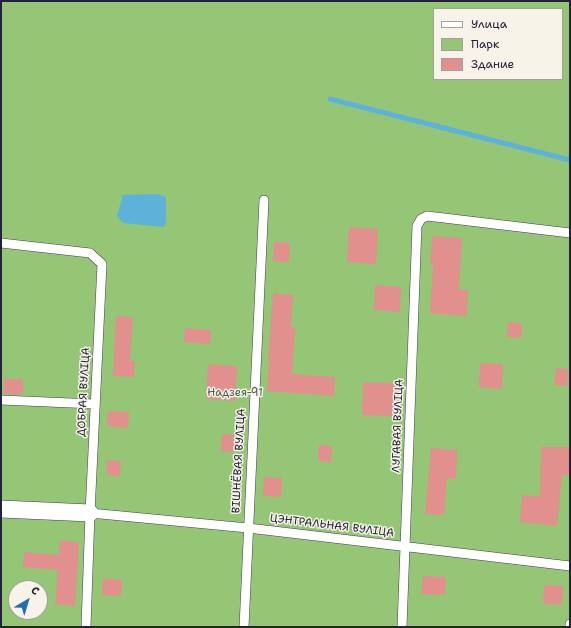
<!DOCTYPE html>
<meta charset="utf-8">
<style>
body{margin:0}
#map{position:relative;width:571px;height:628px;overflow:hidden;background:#f4dbbe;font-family:"Shantell Sans",sans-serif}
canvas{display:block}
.frame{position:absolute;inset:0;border:2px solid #22223b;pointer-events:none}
.legend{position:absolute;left:433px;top:8px;width:130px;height:72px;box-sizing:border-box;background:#f7f3e8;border:1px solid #a29fa3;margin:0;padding:5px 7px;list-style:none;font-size:12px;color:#22223b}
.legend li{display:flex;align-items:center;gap:8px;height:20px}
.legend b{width:20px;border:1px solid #a29fa3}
.north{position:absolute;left:8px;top:580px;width:40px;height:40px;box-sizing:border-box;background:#f7f3e8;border:1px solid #a29fa3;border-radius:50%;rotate:38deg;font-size:11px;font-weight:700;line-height:16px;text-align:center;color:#22223b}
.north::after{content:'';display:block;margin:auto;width:14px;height:18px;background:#1f6fb2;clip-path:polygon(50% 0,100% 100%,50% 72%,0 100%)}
</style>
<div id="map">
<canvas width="571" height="628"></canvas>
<div class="frame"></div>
<ul class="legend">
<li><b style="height:5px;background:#fff"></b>Улица</li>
<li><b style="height:11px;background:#95c675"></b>Парк</li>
<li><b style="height:11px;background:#e1908e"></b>Здание</li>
</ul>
<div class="north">С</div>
</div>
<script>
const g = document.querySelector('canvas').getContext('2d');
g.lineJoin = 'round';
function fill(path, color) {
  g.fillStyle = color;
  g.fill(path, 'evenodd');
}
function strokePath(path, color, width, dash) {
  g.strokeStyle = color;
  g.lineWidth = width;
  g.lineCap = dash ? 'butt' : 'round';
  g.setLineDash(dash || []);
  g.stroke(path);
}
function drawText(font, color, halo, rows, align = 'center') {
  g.font = font + ' "Shantell Sans",sans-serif';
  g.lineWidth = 3;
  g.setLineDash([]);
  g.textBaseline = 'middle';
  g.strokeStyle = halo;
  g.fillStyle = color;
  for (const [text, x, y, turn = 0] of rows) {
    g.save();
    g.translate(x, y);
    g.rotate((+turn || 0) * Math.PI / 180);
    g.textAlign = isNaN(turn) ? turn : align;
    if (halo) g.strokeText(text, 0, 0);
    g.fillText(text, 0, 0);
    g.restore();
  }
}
fill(new Path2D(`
 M 1,1 L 570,1 L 570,627 L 1,627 ZM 434,9 L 562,9 L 562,79 L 434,79 ZM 16,588 L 40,588 L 40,612 L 16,612 Z`), '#95c675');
fill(new Path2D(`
 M 157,194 L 166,197 L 166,222 L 164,227 L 123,223 L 117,216 L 123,195 Z`), '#5eb2da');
strokePath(new Path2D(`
 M 330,99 L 570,160`), '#5eb2da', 5);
fill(new Path2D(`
 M 349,227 L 378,229 L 376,264 L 347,262 Z
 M 432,236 L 462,238 L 459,290 L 468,290 L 467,316 L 430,313 L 433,265 L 430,264 Z
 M 274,242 L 290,243 L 289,262 L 273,261 Z
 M 375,285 L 401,287 L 400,312 L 374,310 Z
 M 273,293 L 293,295 L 291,327 L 295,327 L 292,374 L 335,377 L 334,396 L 267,391 L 269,358 L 268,358 Z
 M 116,316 L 133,317 L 130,361 L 135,361 L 134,377 L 113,376 Z
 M 508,322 L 522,323 L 521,338 L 507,337 Z
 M 185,328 L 211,330 L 210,344 L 184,342 Z
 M 480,363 L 503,364 L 502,389 L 479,387 Z
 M 208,364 L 237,366 L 235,401 L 206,399 Z
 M 556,368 L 568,369 L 567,386 L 554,385 Z
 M 4,379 L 23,379 L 23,394 L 4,394 Z
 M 363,382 L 396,383 L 395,416 L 362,415 Z
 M 108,411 L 129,412 L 128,428 L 107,426 Z
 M 222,434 L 237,435 L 236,452 L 221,451 Z
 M 319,445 L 332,446 L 331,462 L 318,461 Z
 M 541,447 L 570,447 L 570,475 L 562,475 L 557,526 L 520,522 L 522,495 L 540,496 Z
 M 431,448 L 457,450 L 456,479 L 447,478 L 444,515 L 425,514 Z
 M 107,460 L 121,461 L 120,476 L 107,475 Z
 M 264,477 L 282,478 L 281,497 L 263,496 Z
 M 60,540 L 79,542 L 75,606 L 55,604 L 58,570 L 23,567 L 24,552 L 59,555 Z
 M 423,576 L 446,577 L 445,595 L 421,594 Z
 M 103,578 L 122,580 L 121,596 L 102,595 Z
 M 544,585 L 563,586 L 562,605 L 543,603 Z`), '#e1908e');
const lane = new Path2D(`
 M 1,243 L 90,253 L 102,264 L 90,513 L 86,627
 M 1,400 L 95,404
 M 90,513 L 248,528 L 570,566
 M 244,627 L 264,200
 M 402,627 L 417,226 L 421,219 L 427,216 L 570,233
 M 570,627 L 570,624`);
const street = new Path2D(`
 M 1,509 L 90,513`);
strokePath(lane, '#423e4f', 10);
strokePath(street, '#423e4f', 18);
strokePath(lane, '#fff', 9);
strokePath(street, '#fff', 17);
drawText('11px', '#22223b', '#f7f3e8', [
 ["ДОБРАЯ ВУЛІЦА",84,392,-87],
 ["ЛУГАВАЯ ВУЛІЦА",398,426,-88],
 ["ВІШНЁВАЯ ВУЛІЦА",239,461,-87],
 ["ЦЭНТРАЛЬНАЯ ВУЛІЦА",332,526,7]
]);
drawText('11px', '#4a5b4f', '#f7f3e8', [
 ["Надзея-91",235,393]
]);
</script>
